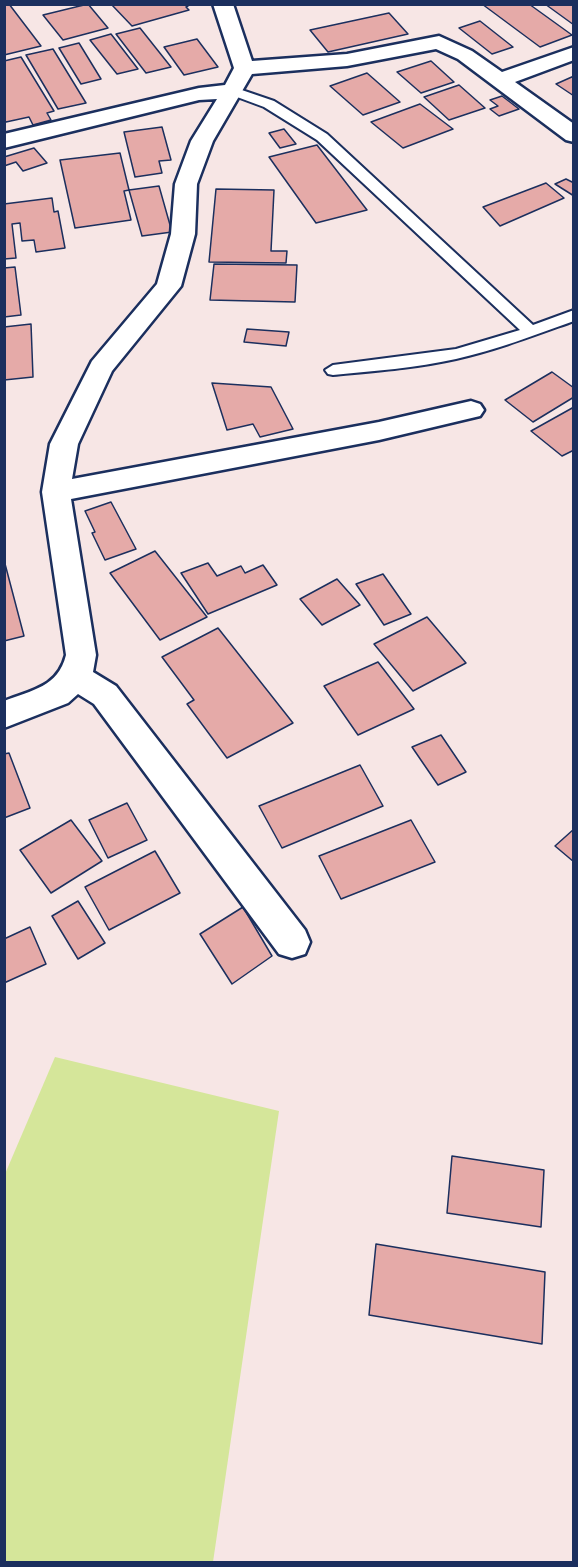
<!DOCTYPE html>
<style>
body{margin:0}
#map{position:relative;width:578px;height:1567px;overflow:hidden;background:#f7e6e5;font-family:Caveat,sans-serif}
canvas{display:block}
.frame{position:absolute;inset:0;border:6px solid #1b2f5e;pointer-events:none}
</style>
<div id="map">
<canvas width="578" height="1567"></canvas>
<div class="frame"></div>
</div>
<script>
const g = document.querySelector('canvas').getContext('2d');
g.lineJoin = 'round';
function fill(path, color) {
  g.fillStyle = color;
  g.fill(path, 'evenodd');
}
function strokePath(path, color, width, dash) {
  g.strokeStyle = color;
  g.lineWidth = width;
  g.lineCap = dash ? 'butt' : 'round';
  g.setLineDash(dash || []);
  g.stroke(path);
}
fill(new Path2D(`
 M 55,1057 L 279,1111 L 213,1562 L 5,1562 L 5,1174 Z`), '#d5e69a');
const building = new Path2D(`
 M 4,4 L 9,4 L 41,46 L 4,55 Z
 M 88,4 L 108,28 L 63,40 L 43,15 Z
 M 111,4 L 191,4 L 186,7 L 189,10 L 132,26 Z
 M 482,4 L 529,4 L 572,35 L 540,47 Z
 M 545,4 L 574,4 L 574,25 Z
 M 389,13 L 408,34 L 328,52 L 310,30 Z
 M 480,21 L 513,47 L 492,54 L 459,28 Z
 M 140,28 L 171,67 L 146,73 L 116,34 Z
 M 111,34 L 138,69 L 117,74 L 90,40 Z
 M 197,39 L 218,67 L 184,75 L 164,47 Z
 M 79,43 L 101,79 L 81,84 L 59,48 Z
 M 53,49 L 86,103 L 58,109 L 26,55 Z
 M 21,57 L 54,111 L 47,113 L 51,120 L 33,125 L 29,117 L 6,122 L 4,120 L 4,61 Z
 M 431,61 L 454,82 L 421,93 L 397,72 Z
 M 367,73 L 400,102 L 363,115 L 330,86 Z
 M 574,76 L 574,96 L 556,84 Z
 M 459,85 L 485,108 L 449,120 L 424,97 Z
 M 502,96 L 519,109 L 499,116 L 490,109 L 498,106 L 490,100 Z
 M 420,104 L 453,129 L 403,148 L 371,122 Z
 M 162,127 L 171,160 L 159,161 L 162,173 L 135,177 L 124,132 Z
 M 284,129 L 296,144 L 280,148 L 269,133 Z
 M 317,145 L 367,210 L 316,223 L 269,157 Z
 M 34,148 L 47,163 L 23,171 L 16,162 L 4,166 L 4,157 Z
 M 120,153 L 129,190 L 124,191 L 131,220 L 75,228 L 60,160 Z
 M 566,179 L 574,183 L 574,196 L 555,184 Z
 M 546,183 L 564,198 L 500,226 L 483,207 Z
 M 159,186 L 172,232 L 142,236 L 129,190 Z
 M 216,189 L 274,190 L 271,251 L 287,251 L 286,263 L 209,262 Z
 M 52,198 L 54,212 L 58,211 L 65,248 L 36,252 L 34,240 L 22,241 L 20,223 L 12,224 L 16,258 L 4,259 L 4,204 Z
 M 214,264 L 297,265 L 295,302 L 210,300 Z
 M 15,267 L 21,315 L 4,317 L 4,268 Z
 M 31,324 L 33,377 L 4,380 L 4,327 Z
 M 247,329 L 289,332 L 286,346 L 244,342 Z
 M 552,372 L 574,388 L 574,397 L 533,422 L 505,400 Z
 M 212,383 L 271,387 L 293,429 L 260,437 L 253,424 L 227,430 Z
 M 574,407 L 574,450 L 562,456 L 531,431 Z
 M 111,502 L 136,549 L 105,560 L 92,533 L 95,532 L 85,511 Z
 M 155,551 L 207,617 L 160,640 L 110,573 Z
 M 4,560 L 24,636 L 4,641 Z
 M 208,563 L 217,576 L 241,566 L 245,573 L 263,565 L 277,585 L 208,614 L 181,573 Z
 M 383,574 L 411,614 L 384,625 L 356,584 Z
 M 337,579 L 360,605 L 322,625 L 300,599 Z
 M 427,617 L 466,663 L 413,691 L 374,644 Z
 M 218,628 L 293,723 L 227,758 L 187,704 L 194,700 L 162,657 Z
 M 378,662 L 414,709 L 358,735 L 324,686 Z
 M 441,735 L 466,772 L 438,785 L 412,747 Z
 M 9,753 L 30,808 L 4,818 L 4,754 Z
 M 360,765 L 383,806 L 282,848 L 259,806 Z
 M 127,803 L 147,840 L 108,858 L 89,820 Z
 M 71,820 L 102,861 L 51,893 L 20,850 Z
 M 411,820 L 435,862 L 341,899 L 319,856 Z
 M 574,829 L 574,862 L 555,846 Z
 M 155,851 L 180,893 L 109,930 L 85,887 Z
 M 78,901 L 105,943 L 78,959 L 52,916 Z
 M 243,907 L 272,956 L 232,984 L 200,934 Z
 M 30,927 L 46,964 L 4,983 L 4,939 Z
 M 452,1156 L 544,1170 L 541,1227 L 447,1213 Z
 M 376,1244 L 545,1272 L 542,1344 L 369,1315 Z`);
fill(building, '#e5aaa8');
strokePath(building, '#1b2f5e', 1.5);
const lane = new Path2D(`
 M 233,87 L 274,101 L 327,134 L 533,325 L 574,310 L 574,321 C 535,335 496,350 456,359 C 416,368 374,371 333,375 L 328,374 L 325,370 L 333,365 L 456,349 L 520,330 L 317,140 L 264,107 L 229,94 L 227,91 L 229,88 Z`);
const street = new Path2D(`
 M 213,4 L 233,4 L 252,61 L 347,54 L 439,36 L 472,51 L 502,72 L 574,47 L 574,60 L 515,82 L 574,124 L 574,142 L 566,140 L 458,59 L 436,49 L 347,66 L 252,74 L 213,141 L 197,184 L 195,234 L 181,286 L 112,371 L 78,444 L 72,479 L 379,422 L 471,401 L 480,404 L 484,410 L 480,416 L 379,440 L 71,499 L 96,655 L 93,672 L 116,686 L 305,930 L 310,942 L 305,954 L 292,958 L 279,954 L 94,704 L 78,694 L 68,703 L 4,728 L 4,701 C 32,690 58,687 66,655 L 42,492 L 50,444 L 92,361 L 157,284 L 171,234 L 175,184 L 191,141 L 217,99 L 199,100 L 4,148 L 4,134 L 199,88 L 225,85 L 234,68 Z`);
strokePath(lane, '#1b2f5e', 4);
strokePath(street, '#1b2f5e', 5);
fill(lane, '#fff');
fill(street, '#fff');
</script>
